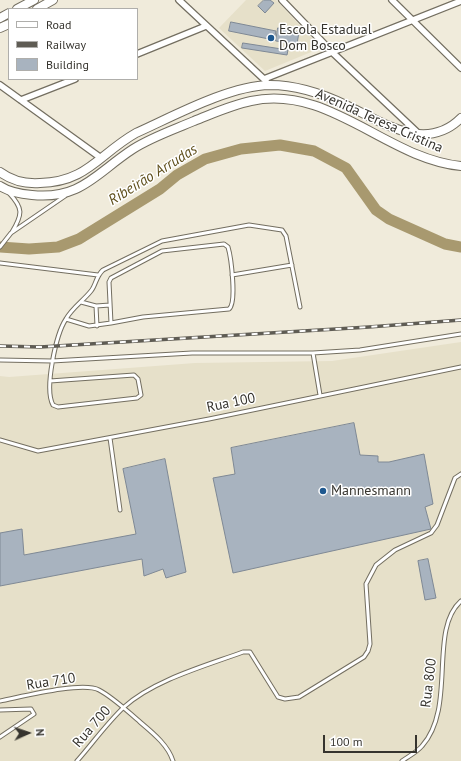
<!DOCTYPE html>
<meta charset="utf-8">
<style>
body{margin:0}
#map{position:relative;width:461px;height:761px;overflow:hidden;background:#f0ebdb;font-family:"PT Sans",sans-serif}
canvas{display:block}
.legend{position:absolute;left:8px;top:8px;width:130px;height:72px;box-sizing:border-box;background:#fff;border:1px solid #afaeab;margin:0;padding:5px 7px;list-style:none;font-size:12px;color:#36342e}
.legend li{display:flex;align-items:center;gap:8px;height:20px}
.legend b{width:20px;border:1px solid #afaeab}
.north{position:absolute;left:8px;top:713px;width:40px;height:40px;-webkit-text-stroke:3px #fff;paint-order:stroke;rotate:87deg;font-size:11px;font-weight:700;line-height:16px;text-align:center;color:#36342e}
.north::after{content:'';display:block;margin:auto;width:14px;height:18px;background:#36342e;clip-path:polygon(50% 0,100% 100%,50% 72%,0 100%)}
.scale{position:absolute;left:323px;top:735px;width:94px;height:18px;box-sizing:border-box;border:2px solid #36342e;border-top:0;padding-left:5px;font-size:12px;line-height:14px;white-space:nowrap;color:#36342e;-webkit-text-stroke:3px #fff;paint-order:stroke}
</style>
<div id="map">
<canvas width="461" height="761"></canvas>
<ul class="legend">
<li><b style="height:5px;background:#fff"></b>Road</li>
<li><b style="height:5px;background:#5f5c54"></b>Railway</li>
<li><b style="height:11px;background:#a8b3bf"></b>Building</li>
</ul>
<div class="north">N</div>
<div class="scale">100 m</div>
</div>
<script>
const g = document.querySelector('canvas').getContext('2d');
g.lineJoin = 'round';
function fill(path, color) {
  g.fillStyle = color;
  g.fill(path, 'evenodd');
}
function strokePath(path, color, width, dash) {
  g.strokeStyle = color;
  g.lineWidth = width;
  g.lineCap = dash ? 'butt' : 'round';
  g.setLineDash(dash || []);
  g.stroke(path);
}
function drawText(font, color, halo, rows, align = 'center') {
  g.font = font + ' "PT Sans",sans-serif';
  g.lineWidth = 3;
  g.setLineDash([]);
  g.textBaseline = 'middle';
  g.strokeStyle = halo;
  g.fillStyle = color;
  for (const [text, x, y, turn = 0] of rows) {
    g.save();
    g.translate(x, y);
    g.rotate((+turn || 0) * Math.PI / 180);
    g.textAlign = isNaN(turn) ? turn : align;
    if (halo) g.strokeText(text, 0, 0);
    g.fillText(text, 0, 0);
    g.restore();
  }
}
fill(new Path2D(`
 M 246,0 L 276,0 L 321,48 L 265,71 L 219,28 Z
 M 461,342 L 461,761 L 0,761 L 0,376 L 9,377 L 195,363 L 332,361 Z`), '#e6e0c9');
strokePath(new Path2D(`
 M 0,247 L 29,249 L 58,247 L 79,239 L 160,189 L 177,175 L 205,159 L 241,149 L 280,145 L 314,151 L 346,168 L 376,210 L 389,219 L 445,244 L 461,247`), '#a8996f', 11);
const building = new Path2D(`
 M 264,0 L 270,0 L 274,3 L 265,13 L 258,6 Z
 M 231,22 L 276,31 L 274,40 L 229,31 Z
 M 278,28 L 299,32 L 297,44 L 276,41 Z
 M 243,43 L 288,50 L 287,55 L 242,48 Z
 M 354,423 L 360,455 L 378,456 L 378,462 L 389,462 L 424,454 L 433,504 L 425,507 L 431,529 L 233,573 L 213,478 L 235,474 L 231,448 Z
 M 165,459 L 186,572 L 166,578 L 163,569 L 144,576 L 142,559 L 0,586 L 0,533 L 22,529 L 24,555 L 136,534 L 123,469 Z
 M 428,559 L 436,598 L 425,600 L 418,561 Z`);
fill(building, '#a8b3bf');
strokePath(building, '#7f8995', 1);
const service = new Path2D(`
 M 9,193 C 23,208 23,214 12,232
 M 224,244 L 228,247 C 231,257 237,303 229,309 L 143,317 L 111,323 L 109,282 L 111,278 L 162,251 Z
 M 0,247 L 11,233 L 65,196
 M 0,263 L 98,275
 M 232,275 L 292,265
 M 81,302 L 96,306 L 110,305
 M 96,306 L 97,326
 M 66,319 L 89,326 L 111,323
 M 313,353 L 320,395
 M 0,360 L 52,361 L 192,353 L 313,353 L 360,350 L 461,334
 M 50,381 L 134,375 L 138,379 L 141,395 L 137,398 L 58,407 L 53,405 C 44,389 56,334 66,319 C 72,308 83,301 91,291 C 96,285 96,276 103,270 L 162,241 L 249,225 L 282,230 L 286,236 L 300,307
 M 110,438 L 120,510
 M 0,440 L 38,451 L 209,419 L 461,367
 M 0,701 C 21,697 82,681 99,690 C 114,698 127,711 140,722 C 153,733 168,745 173,761
 M 0,710 L 31,709 L 34,714 L 0,737
 M 77,761 C 92,744 107,723 124,707 C 154,680 205,666 243,652 L 250,652 L 278,697 L 285,699 L 299,697 L 364,657 L 368,651 L 370,644 L 366,584 L 376,565 L 395,550 L 431,533 L 437,525 L 455,478 L 461,474
 M 402,761 C 409,756 417,752 422,746 C 457,707 428,630 461,601`);
const minor = new Path2D(`
 M 179,0 L 266,81
 M 282,0 L 332,52 L 419,134
 M 392,0 L 461,68
 M 137,54 L 206,26
 M 264,79 L 461,1
 M 0,85 L 101,158
 M 21,100 L 75,79`);
const secondary = new Path2D(`
 M 17,9 L 34,0
 M 37,9 L 53,0
 M 0,18 L 9,13
 M 0,28 L 9,24
 M 0,172 C 12,181 25,184 40,183 C 87,182 99,154 136,133 C 174,116 228,86 270,85 C 296,85 323,94 346,105 C 381,121 425,154 461,118
 M 0,186 C 9,192 21,194 32,195 C 81,200 96,173 133,149 C 152,137 173,130 194,121 C 212,114 231,105 251,101 C 329,84 387,159 461,166`);
strokePath(service, '#736e60', 5);
strokePath(minor, '#736e60', 8);
strokePath(secondary, '#736e60', 10);
strokePath(service, '#fff', 3);
strokePath(minor, '#fff', 5.5);
strokePath(secondary, '#fff', 8);
const rail = new Path2D(`
 M 0,346 L 40,347 L 369,327 L 461,320`);
strokePath(rail, '#5f5c54', 3.5);
strokePath(rail, '#fff', 2, [6]);
for (const [x, y, r, color] of [
 [271,38,4,"#1e588f"],
 [323,491,4,"#1e588f"]
]) {
  const dot = new Path2D();
  dot.arc(x, y, r, 0, 2 * Math.PI);
  g.fillStyle = color;
  g.fill(dot);
  strokePath(dot, '#fff', 1.5);
}
drawText('14px', '#36342e', '#fff', [
 ["Escola Estadual",279,30],
 ["Dom Bosco",279,46],
 ["Mannesmann",331,491]
], 'left');
drawText('14px', '#36342e', '#fff', [
 ["Avenida Teresa Cristina",379,121,24],
 ["Rua 100",231,403,-12],
 ["Rua 710",51,682,-9],
 ["Rua 800",429,683,-83],
 ["Rua 700",92,727,-49]
]);
drawText('italic 15px', '#5e4e1a', '#fff', [
 ["Ribeirão Arrudas",153,175,-32]
]);
</script>
